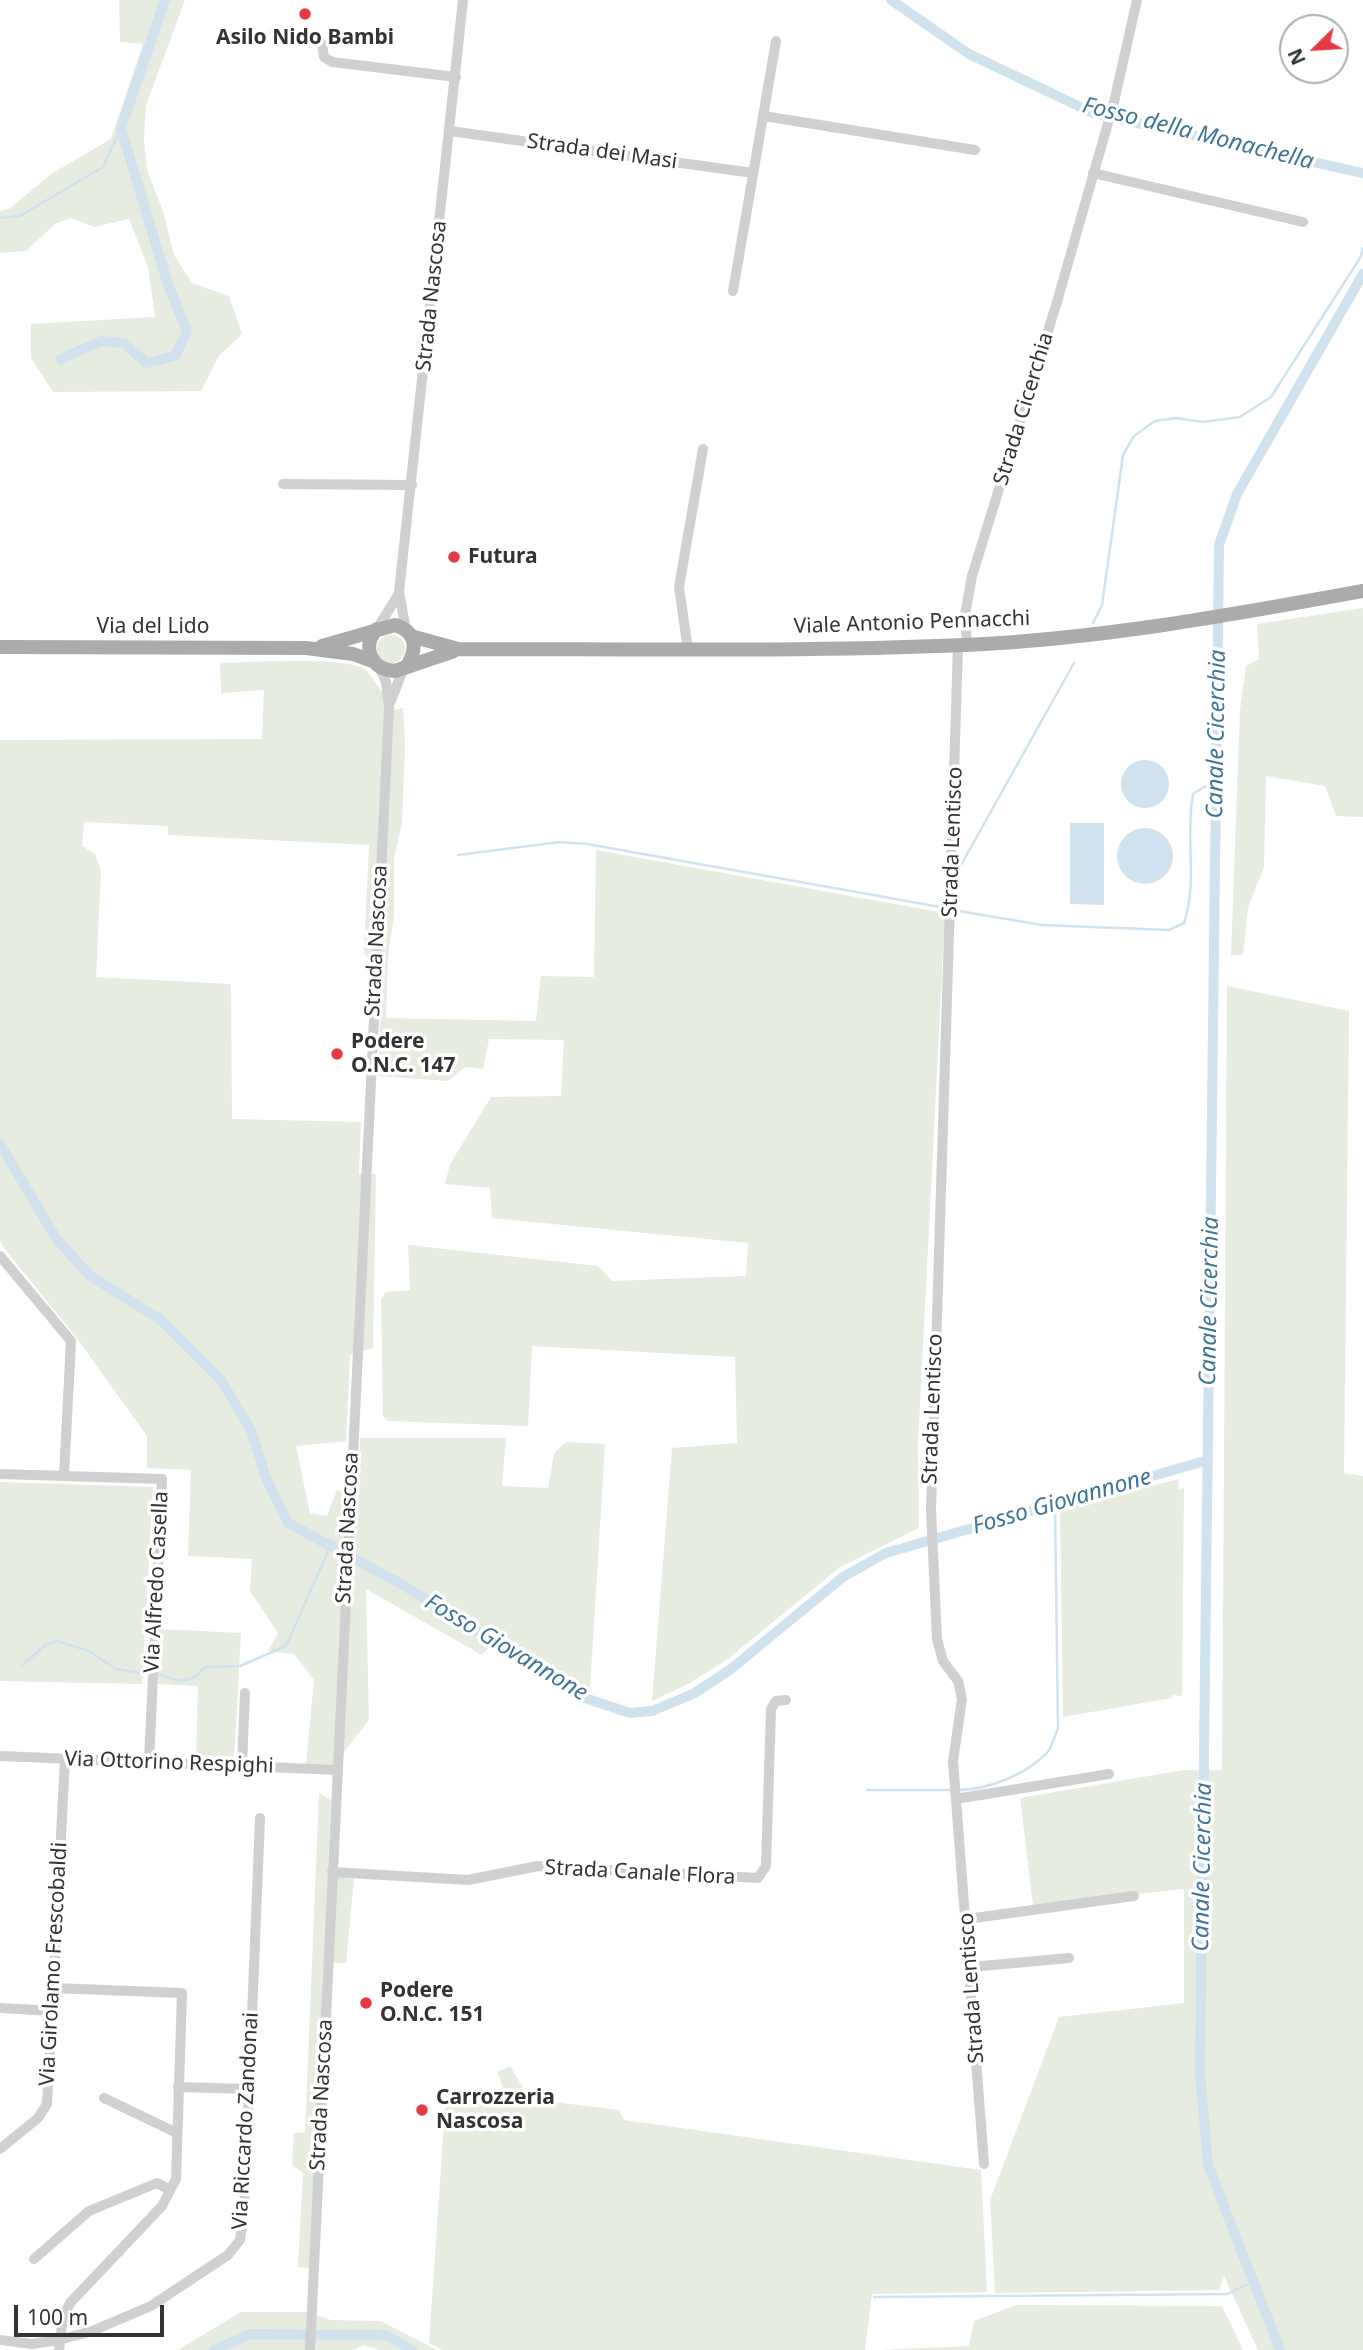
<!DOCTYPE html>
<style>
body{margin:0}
#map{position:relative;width:1363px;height:2350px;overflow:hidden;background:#fff;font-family:"Noto Sans",sans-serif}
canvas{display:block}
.north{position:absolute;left:1279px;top:14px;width:70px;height:70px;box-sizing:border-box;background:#fff;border:2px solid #adadad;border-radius:50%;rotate:246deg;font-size:19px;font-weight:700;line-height:28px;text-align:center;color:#333}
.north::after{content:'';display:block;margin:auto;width:24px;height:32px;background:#e63946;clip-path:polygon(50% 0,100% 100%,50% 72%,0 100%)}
.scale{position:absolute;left:14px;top:2305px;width:150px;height:32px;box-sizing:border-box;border:4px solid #333;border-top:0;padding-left:9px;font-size:21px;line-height:24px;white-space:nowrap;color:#333;-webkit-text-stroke:5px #fff;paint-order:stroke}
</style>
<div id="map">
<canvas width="1363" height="2350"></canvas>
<div class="north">N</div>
<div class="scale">100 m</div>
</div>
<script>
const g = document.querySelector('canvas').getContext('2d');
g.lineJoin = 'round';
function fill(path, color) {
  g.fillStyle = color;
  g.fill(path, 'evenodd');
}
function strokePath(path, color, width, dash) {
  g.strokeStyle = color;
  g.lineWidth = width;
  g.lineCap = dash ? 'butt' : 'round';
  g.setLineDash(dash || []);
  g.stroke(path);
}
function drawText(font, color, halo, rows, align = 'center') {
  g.font = font + ' "Noto Sans",sans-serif';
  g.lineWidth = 7;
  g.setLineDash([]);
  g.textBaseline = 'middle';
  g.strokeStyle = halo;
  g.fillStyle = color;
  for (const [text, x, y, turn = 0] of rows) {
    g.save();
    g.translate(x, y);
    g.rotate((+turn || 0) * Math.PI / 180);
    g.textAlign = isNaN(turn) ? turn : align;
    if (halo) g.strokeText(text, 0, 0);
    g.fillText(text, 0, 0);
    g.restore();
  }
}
fill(new Path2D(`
 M 119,0 L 185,0 L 146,105 L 144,139 L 147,170 L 163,211 L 174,255 L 192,283 L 229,296 L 242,334 L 218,357 L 201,391 L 53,392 L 31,358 L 31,324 L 155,317 L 148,267 L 129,219 L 94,227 L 71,218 L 55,224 L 26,251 L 0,253 L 0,211 L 9,209 L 51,174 L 111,139 L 143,44 L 120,42 Z
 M 1363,608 L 1363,817 L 1336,816 L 1325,786 L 1266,776 L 1264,867 L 1248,908 L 1243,955 L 1231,955 L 1240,709 L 1246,666 L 1259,659 L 1257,624 Z
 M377 649a14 14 0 1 1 28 0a14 14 0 1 1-28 0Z
 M 220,663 C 250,663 343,656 364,669 C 373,675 376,687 385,694 L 386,712 L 403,708 L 405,745 L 402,822 L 394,858 L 394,916 L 388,956 L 386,1018 L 536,1021 L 541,976 L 594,977 L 596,850 L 945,913 L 918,1445 L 919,1528 L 840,1567 L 728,1659 L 688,1684 L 652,1701 L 672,1448 L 737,1443 L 735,1357 L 532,1346 L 528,1426 L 388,1421 L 383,1416 L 381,1299 L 386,1292 L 410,1290 L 408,1245 L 598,1266 L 612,1281 L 746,1276 L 748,1243 L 492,1218 L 490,1188 L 445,1184 L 450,1164 L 491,1097 L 561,1096 L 564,1040 L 489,1039 L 483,1069 L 465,1067 L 448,1081 L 378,1076 L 382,977 L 364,953 L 369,845 L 168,835 L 168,826 L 84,822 L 82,846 L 95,854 L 101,871 L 96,977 L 231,984 L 232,1119 L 361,1122 L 359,1174 L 376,1174 L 373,1348 L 350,1355 L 346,1441 L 296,1446 L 310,1513 L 327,1516 L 337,1490 L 358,1497 L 360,1438 L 506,1438 L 502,1486 L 548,1488 L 554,1453 L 566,1442 L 605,1444 L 590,1689 L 584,1690 L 499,1637 L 482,1655 L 366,1589 L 369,1720 L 334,1765 L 306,1764 L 314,1680 L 294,1654 L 268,1651 L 278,1633 L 250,1591 L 252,1559 L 188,1556 L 191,1470 L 147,1468 L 147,1436 L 76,1337 L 3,1247 L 0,1240 L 0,740 L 262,739 L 264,690 L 221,693 Z
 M 1227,986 L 1349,1011 L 1344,1473 L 1363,1476 L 1363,2350 L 1258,2350 L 1224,2276 L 1219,2290 L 995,2293 L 990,2200 L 1059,2017 L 1184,2003 L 1184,1889 L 1033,1905 L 1020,1798 L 1184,1770 L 1222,1770 Z
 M 1179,1479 L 1178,1489 L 1184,1488 L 1182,1696 L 1172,1695 L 1172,1698 L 1063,1717 L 1060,1508 Z
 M 0,1482 L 153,1487 L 142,1684 L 0,1681 Z
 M 159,1629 L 241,1633 L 234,1759 L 196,1759 L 198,1686 L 157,1684 Z
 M 319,1793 L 331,1800 L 328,1865 L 354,1879 L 346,1963 L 326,1963 L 311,2268 L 298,2267 L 303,2173 L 292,2165 L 294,2133 L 305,2132 Z
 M 510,2066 L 530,2099 L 619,2110 L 624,2120 L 981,2170 L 987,2292 L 872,2294 L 865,2350 L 442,2350 L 429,2343 L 446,2095 L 510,2104 L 497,2072 Z
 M 1016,2305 L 1222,2306 L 1243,2350 L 878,2350 L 969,2346 L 974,2321 Z
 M 241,2312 L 307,2312 L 331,2320 L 381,2321 L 437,2350 L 380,2350 L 363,2345 L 354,2350 L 178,2350 Z`), '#e6ecdf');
fill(new Path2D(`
 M1121 784a24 24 0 1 1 48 0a24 24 0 1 1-48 0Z
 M 1070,823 L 1104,823 L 1104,905 L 1070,904 Z
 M1117 856a28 28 0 1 1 56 0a28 28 0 1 1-56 0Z`), '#cfe2ee');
strokePath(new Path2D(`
 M 0,218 L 20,216 L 103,167 L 121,128
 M 1093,623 L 1102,605 L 1123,455 L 1134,436 L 1155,421 L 1176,418 L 1203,422 L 1240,417 L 1271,397 L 1360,258 L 1363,248
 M 458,855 L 560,842 L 587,844 L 946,908
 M 961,865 L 1074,663
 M 953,910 L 1042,925 L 1169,930 L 1184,923 C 1198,882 1185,836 1193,794 L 1204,787 L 1216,786
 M 23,1665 L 45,1645 L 57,1641 L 89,1651 L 116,1669 L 140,1673
 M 157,1674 L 179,1681 L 193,1678 L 206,1667 L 240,1666 L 286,1646 L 331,1545
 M 867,1790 L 951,1790
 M 957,1790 C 988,1790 1025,1775 1047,1753 C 1052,1747 1055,1735 1058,1728 L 1055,1504
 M 874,2297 L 1227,2294 L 1253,2282`), '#cfe2ee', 2.5);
strokePath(new Path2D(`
 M 891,0 L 969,54 L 1093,113 L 1363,173
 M 61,359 L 101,341 L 124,343 L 146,363 L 175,356 L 187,331 L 168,285 L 121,128 L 165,0
 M 0,1144 L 56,1238 L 89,1275 L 161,1320 L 221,1380 L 251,1430 L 266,1478 L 288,1523 L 403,1585 L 582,1697 L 630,1713 L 652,1711 L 695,1693 L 731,1669 L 843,1577 L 886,1553 L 1208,1460
 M 214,2350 L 250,2334 L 386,2335 L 412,2350
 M 1280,2350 L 1208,2165 L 1200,2073 L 1219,545 L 1237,494 L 1363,274`), '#cfe2ee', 10);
strokePath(new Path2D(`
 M 275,32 L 317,38 L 322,44 L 324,57 L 332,62 L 456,77
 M 764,116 L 975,150
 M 450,131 L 753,173
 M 1093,173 L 1303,222
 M 733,291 L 776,41
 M 283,484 L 412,485
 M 377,629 L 398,595
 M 406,630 L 399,592 L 463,0
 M 958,645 L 931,1509 L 937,1639 L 943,1661 L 958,1681 L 962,1699 L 953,1761 L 984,2164
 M 967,645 L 965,615 L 972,576 L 1057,302 L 1114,102 L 1137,0
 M 688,650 L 679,587 L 703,449
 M 391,701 L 404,667
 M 0,1256 L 71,1341 L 64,1476
 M 0,1474 L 162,1479 L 149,1762
 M 0,1756 L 338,1770
 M 242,1766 L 245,1693
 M 956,1799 L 1109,1774
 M 332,1872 L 468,1880 L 538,1866 L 758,1878 L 766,1866 L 771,1709 L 776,1701 L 786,1700
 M 967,1919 L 1134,1896
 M 971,1967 L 1069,1958
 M 54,1988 L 182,1993 L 176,2179 L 162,2206 L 70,2303 L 63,2317 L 59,2350
 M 0,2008 L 52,2011
 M 178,2087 L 249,2089
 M 104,2098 L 177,2133
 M 0,2149 L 38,2118 L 47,2104 L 65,1759
 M 34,2259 L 89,2211 L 157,2183 L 170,2190
 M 0,2340 L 32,2344 L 59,2340 L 92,2331 L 151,2306 L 228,2255 L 240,2240 L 244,2215 L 260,1818
 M 310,2350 L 389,707 L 386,682 L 379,667`), '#d0d0d0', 10);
strokePath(new Path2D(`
 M 377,629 C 361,647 371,670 395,671 L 454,651
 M 411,636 L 458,649 C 627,649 797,652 966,645 C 1099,639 1232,615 1363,591
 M 322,646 L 395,625 C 415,631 418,647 408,664
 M 0,647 L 306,648 L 353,654 L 372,661`), '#ababab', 14);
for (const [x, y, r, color] of [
 [305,14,7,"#e63946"],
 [454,557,7,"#e63946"],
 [337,1054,7,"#e63946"],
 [366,2003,7,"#e63946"],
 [422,2110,7,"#e63946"]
]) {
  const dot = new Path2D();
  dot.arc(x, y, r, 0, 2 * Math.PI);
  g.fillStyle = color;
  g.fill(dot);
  strokePath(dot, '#fff', 2.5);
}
drawText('bold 21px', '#333', '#fff', [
 ["Asilo Nido Bambi",305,38,"center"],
 ["Futura",468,557],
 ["Podere",351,1042],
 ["O.N.C. 147",351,1066],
 ["Podere",380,1991],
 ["O.N.C. 151",380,2015],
 ["Carrozzeria",436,2098],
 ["Nascosa",436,2122]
], 'left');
drawText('21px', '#333', '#fff', [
 ["Strada dei Masi",602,152,8],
 ["Strada Nascosa",432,296,-84],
 ["Strada Cicerchia",1024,409,-73],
 ["Viale Antonio Pennacchi",912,623,-2],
 ["Via del Lido",153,627],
 ["Strada Lentisco",953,842,-88],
 ["Strada Nascosa",377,941,-87],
 ["Strada Lentisco",933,1409,-88],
 ["Strada Nascosa",348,1528,-87],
 ["Via Alfredo Casella",157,1582,-87],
 ["Via Ottorino Respighi",169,1763,2],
 ["Strada Canale Flora",640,1873,3],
 ["Via Girolamo Frescobaldi",54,1964,-87],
 ["Strada Lentisco",972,1988,-94],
 ["Strada Nascosa",322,2095,-87],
 ["Via Riccardo Zandonai",246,2121,-87]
]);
drawText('italic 23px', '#3f7597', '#fff', [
 ["Fosso della Monachella",1198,134,14],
 ["Canale Cicerchia",1217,734,-89],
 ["Canale Cicerchia",1210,1301,-89],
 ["Fosso Giovannone",1062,1502,-16],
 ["Fosso Giovannone",506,1648,31],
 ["Canale Cicerchia",1203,1867,-89]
]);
</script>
